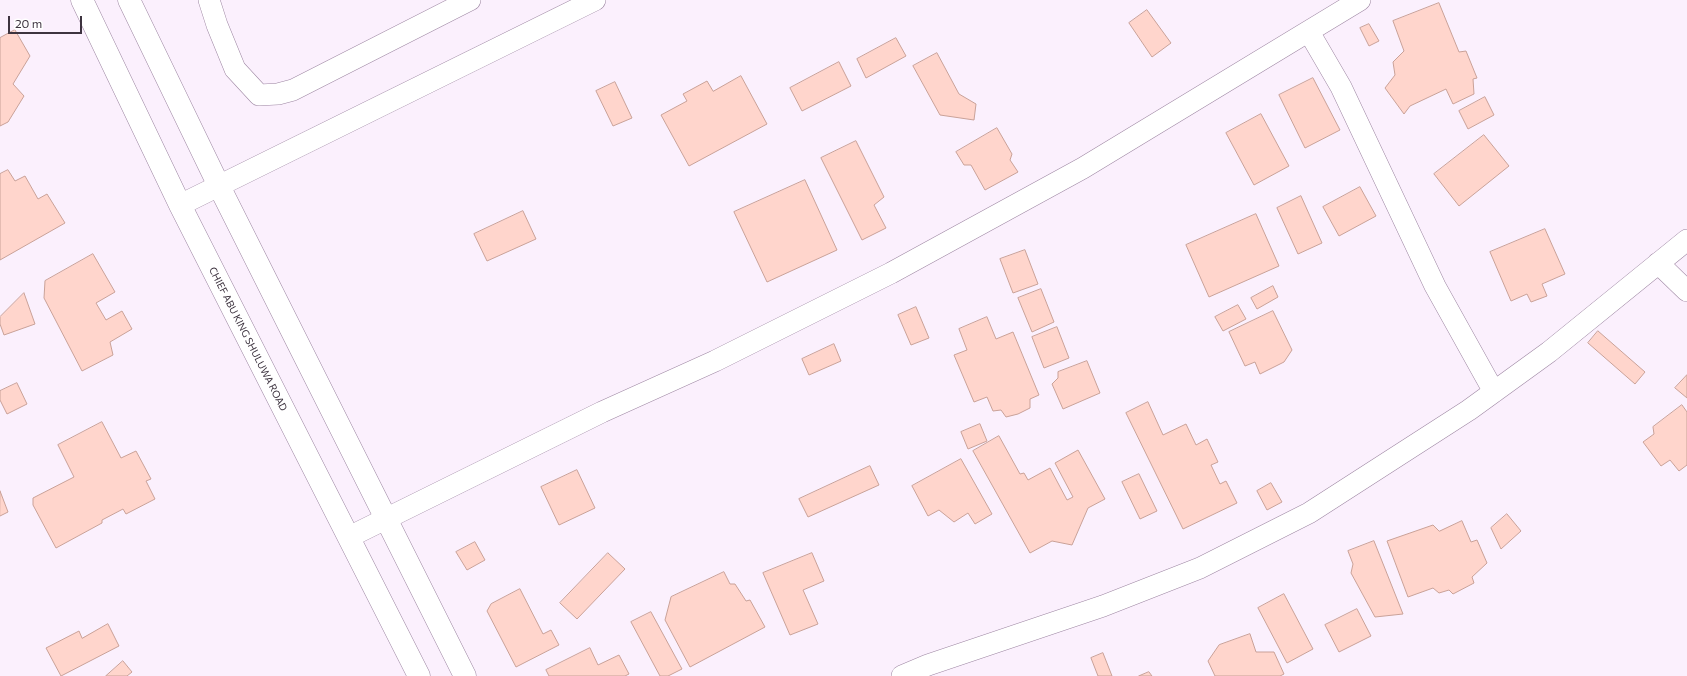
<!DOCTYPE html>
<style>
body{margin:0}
#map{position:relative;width:1687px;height:676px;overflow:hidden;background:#fbf0fd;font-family:Commissioner,sans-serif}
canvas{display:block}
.scale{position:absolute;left:8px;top:16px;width:74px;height:18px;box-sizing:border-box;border:2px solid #3d333f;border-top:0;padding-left:5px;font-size:12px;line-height:14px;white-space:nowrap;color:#3d333f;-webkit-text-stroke:3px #fff;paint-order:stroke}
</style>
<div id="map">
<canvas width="1687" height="676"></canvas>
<div class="scale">20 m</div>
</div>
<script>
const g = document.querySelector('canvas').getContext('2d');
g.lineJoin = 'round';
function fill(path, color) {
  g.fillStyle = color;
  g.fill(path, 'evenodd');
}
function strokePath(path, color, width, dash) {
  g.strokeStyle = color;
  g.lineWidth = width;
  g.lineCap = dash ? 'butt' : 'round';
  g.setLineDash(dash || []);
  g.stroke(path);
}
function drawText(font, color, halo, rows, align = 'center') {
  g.font = font + ' Commissioner,sans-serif';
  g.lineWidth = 3;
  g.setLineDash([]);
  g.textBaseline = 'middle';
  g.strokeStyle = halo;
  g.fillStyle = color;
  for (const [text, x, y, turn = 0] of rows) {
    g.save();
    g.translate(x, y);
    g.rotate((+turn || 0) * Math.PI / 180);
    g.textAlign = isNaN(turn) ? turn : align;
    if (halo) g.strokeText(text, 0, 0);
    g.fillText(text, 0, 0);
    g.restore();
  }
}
const building = new Path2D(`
 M 1439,3 L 1459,52 L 1466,51 L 1477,78 L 1473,79 L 1474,94 L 1453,104 L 1446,89 L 1410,106 L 1404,114 L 1385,88 L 1395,75 L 1393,62 L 1404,51 L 1393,21 Z
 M 1147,10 L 1171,43 L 1152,57 L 1129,23 Z
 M 1369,24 L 1379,41 L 1369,46 L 1360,28 Z
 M 15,30 L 30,56 L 13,84 L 24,96 L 8,122 L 0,126 L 0,38 Z
 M 896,38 L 906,56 L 866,78 L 857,59 Z
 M 937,53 L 959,94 L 976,104 L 974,120 L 940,115 L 913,66 Z
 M 839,62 L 851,86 L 802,111 L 790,88 Z
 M 741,76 L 767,124 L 689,166 L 661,115 L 687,101 L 683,94 L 707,81 L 713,91 Z
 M 1313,78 L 1340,130 L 1305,148 L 1279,95 Z
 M 615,82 L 632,118 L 613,126 L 596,91 Z
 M 1485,97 L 1494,115 L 1468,129 L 1459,111 Z
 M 1261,114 L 1289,166 L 1254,185 L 1226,133 Z
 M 997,128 L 1012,154 L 1010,160 L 1018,172 L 985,190 L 971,165 L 964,165 L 956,152 Z
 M 1484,135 L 1509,166 L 1459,206 L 1434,174 Z
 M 856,141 L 884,197 L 874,205 L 886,228 L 862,240 L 821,158 Z
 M 8,170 L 15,181 L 25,176 L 38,199 L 47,194 L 65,223 L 0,260 L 0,174 Z
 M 805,180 L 837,250 L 767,282 L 734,212 Z
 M 1360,187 L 1376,216 L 1339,236 L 1323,207 Z
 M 1301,196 L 1322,243 L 1298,254 L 1277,208 Z
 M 523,211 L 536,239 L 487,261 L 474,234 Z
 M 1256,214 L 1279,266 L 1209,297 L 1186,245 Z
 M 1545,229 L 1565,274 L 1542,284 L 1547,296 L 1531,302 L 1527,294 L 1511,301 L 1490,252 Z
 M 1025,250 L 1038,284 L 1013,293 L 1000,259 Z
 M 93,254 L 115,292 L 96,303 L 106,320 L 122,311 L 132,329 L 110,342 L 113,355 L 82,371 L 44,298 L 45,281 Z
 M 1273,286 L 1278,297 L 1257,309 L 1251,298 Z
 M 1041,289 L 1054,322 L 1032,332 L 1018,298 Z
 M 24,293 L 35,324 L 4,335 L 0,324 L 0,317 Z
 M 1238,305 L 1246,319 L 1223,331 L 1215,317 Z
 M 916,307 L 929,338 L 911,345 L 898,315 Z
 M 1273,311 L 1292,350 L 1284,362 L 1260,374 L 1255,362 L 1245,366 L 1229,332 Z
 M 987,317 L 996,339 L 1013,332 L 1039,395 L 1030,399 L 1030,408 L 1018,414 L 1006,417 L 1001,410 L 993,411 L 987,397 L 974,402 L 954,355 L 967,350 L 959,329 Z
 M 1057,327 L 1069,358 L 1044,368 L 1032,337 Z
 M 1598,331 L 1645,372 L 1635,384 L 1588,343 Z
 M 834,344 L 841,361 L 809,375 L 802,359 Z
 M 1087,361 L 1100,393 L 1063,409 L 1052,384 L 1058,378 L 1058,372 Z
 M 1687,375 L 1687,398 L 1675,388 Z
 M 17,383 L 27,404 L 7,414 L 0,400 L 0,391 Z
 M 1148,402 L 1163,435 L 1186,424 L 1196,445 L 1207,439 L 1218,462 L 1211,465 L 1220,484 L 1226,481 L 1237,503 L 1183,529 L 1126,413 Z
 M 1682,405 L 1687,412 L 1687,465 L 1679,471 L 1670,460 L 1661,466 L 1643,442 L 1654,434 L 1653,427 Z
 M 102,422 L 121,458 L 136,451 L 151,479 L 146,481 L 155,499 L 126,514 L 123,509 L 102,520 L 102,523 L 56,548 L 33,505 L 33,498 L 74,477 L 58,445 Z
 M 980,424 L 987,441 L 968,449 L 961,432 Z
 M 999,436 L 1020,474 L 1024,473 L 1028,480 L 1050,468 L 1067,500 L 1073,497 L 1055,463 L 1078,450 L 1105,499 L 1088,508 L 1072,545 L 1052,541 L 1030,553 L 973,451 Z
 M 961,459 L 992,514 L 975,524 L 968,513 L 954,522 L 939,510 L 928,516 L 912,486 Z
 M 870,466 L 879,485 L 808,517 L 799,499 Z
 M 577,470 L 595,508 L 559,525 L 541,487 Z
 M 1139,474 L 1157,511 L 1140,519 L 1122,482 Z
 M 1271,483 L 1282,502 L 1267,510 L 1257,491 Z
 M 0,491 L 8,512 L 0,516 Z
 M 1507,514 L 1521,531 L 1501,549 L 1491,528 Z
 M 1462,521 L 1471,542 L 1477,540 L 1487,563 L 1472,577 L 1474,583 L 1453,594 L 1449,590 L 1439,593 L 1433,588 L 1408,597 L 1387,541 L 1433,525 L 1439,531 Z
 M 1374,541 L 1403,614 L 1375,617 L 1351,573 L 1353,564 L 1348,551 Z
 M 475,542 L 485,560 L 467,570 L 456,552 Z
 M 608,553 L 625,569 L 577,619 L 560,603 Z
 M 812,553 L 824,581 L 803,590 L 818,624 L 790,635 L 763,573 Z
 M 724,572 L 730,584 L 735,584 L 746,601 L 750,600 L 765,627 L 690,667 L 665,620 L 671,597 Z
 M 520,589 L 543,634 L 551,630 L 559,645 L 516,667 L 487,611 L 491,604 Z
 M 1284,594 L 1313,649 L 1287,663 L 1258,608 Z
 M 1357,609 L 1371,636 L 1339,652 L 1325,625 Z
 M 651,612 L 682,669 L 668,676 L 660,676 L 631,622 Z
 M 108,624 L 119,646 L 61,676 L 46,648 L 79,631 L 82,638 Z
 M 1250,634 L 1256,652 L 1274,652 L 1284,674 L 1280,676 L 1215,676 L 1208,661 L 1219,645 Z
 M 590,648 L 598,665 L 619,655 L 629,674 L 625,676 L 549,676 L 546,670 Z
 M 1103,653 L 1112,676 L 1098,676 L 1091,658 Z
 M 123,661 L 132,672 L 127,676 L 106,676 Z
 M 1149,672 L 1152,676 L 1139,676 Z`);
fill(building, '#ffd5cc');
strokePath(building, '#c9a198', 1);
const street = new Path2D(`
 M 209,0 L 217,25 L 235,69 L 259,95 L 278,94 L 293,90 L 470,0
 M 1309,32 L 1341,87 L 1435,286 L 1494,392
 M 180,205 L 595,0
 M 1658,263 L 1687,291
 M 349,537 L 602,412 L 715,361 L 891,273 L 1083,168 L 1360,0
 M 902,676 L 928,665 L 1103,606 L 1200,568 L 1309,513 L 1469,410 L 1549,352 L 1687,240`);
const secondary = new Path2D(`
 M 82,0 L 180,205 L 419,676
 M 129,0 L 219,186 L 465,676`);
strokePath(street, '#9d86a2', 22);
strokePath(secondary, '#9d86a2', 23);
strokePath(street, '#fff', 21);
strokePath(secondary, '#fff', 22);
drawText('10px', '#3d333f', '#fff', [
 ["CHIEF ABU KING SHULUWA ROAD",248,339,63]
]);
</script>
